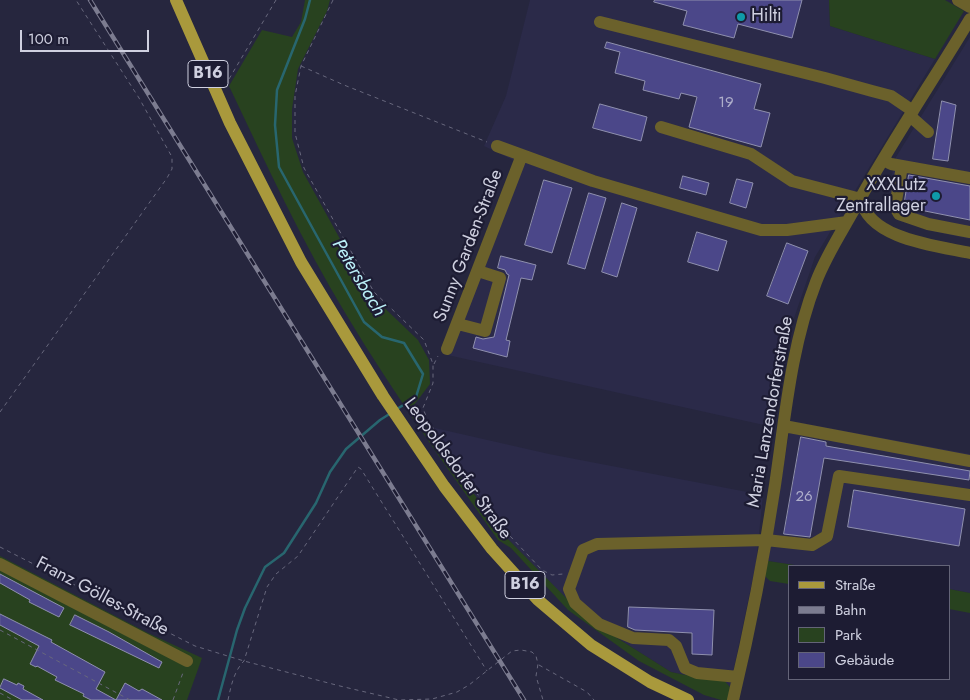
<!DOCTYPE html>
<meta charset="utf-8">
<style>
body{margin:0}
#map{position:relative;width:970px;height:700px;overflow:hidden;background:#26263e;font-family:Jost,sans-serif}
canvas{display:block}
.legend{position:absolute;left:788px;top:565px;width:162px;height:115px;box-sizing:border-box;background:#1d1c33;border:1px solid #646478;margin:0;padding:6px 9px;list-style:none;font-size:15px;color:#cfd0e0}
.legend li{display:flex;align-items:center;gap:10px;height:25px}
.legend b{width:25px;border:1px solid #646478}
.scale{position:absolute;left:20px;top:30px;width:129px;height:22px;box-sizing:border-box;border:2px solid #cfd0e0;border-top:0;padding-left:6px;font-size:15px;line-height:18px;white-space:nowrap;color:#cfd0e0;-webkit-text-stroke:4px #1d1c33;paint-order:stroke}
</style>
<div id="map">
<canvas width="970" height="700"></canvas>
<ul class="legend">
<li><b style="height:6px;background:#a9993c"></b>Straße</li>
<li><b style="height:6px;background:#7c7c90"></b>Bahn</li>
<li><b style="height:14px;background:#28421f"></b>Park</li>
<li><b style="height:14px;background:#4b4789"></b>Gebäude</li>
</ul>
<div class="scale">100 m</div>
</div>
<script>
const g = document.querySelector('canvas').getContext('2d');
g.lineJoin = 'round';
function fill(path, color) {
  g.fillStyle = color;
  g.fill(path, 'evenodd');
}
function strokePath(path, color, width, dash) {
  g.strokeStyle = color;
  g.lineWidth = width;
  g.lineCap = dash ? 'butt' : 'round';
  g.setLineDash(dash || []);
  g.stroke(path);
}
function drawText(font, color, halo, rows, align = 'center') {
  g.font = font + ' Jost,sans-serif';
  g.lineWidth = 4.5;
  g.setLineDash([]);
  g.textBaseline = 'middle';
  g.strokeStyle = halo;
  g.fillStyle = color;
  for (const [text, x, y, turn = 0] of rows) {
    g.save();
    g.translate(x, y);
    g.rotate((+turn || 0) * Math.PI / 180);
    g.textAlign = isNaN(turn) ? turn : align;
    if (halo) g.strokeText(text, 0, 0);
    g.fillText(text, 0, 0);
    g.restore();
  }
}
fill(new Path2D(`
 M 530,0 L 829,0 L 830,26 L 935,59 L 815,257 L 792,324 L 773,427 L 443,354 L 517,162 L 484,146 L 506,96 Z
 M 970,37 L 970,239 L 932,231 L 897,220 L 895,194 L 888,192 L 896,157 Z
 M 791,421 L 970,454 L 970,593 L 949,589 L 949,566 L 801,566 L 768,561 Z
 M 426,426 L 549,454 L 763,495 L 756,563 L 730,687 L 702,676 L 685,675 L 671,672 L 606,631 L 573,606 L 501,532 Z`), '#2b2a49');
fill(new Path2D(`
 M 305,0 L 330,0 L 327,11 L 298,69 L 292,109 L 292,138 L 303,172 L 371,295 L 418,340 L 429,360 L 430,384 L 414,405 L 426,426 L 501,532 L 573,605 L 606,631 L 671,672 L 685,675 L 702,676 L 723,679 L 730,687 L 728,700 L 721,700 L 704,695 L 639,661 L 568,610 L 511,548 L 498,540 C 446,466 393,393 347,316 C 302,242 266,164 229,86 L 262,30 L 292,37 L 301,22 Z
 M 829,0 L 945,0 L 964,11 L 935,59 L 830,26 Z
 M 0,556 L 148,633 L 202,658 L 187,700 L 0,700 Z
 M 768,561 L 801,566 L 789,566 L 789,584 L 770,581 L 765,576 Z
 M 949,589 L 970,593 L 970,613 L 949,609 Z`), '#28421f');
strokePath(new Path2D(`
 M 310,0 L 305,19 L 277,90 L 275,125 L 279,167 L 364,322 L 382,337 L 404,343 L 423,374 L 416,397 L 397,409
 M 218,700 L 237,630 L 245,608 L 265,567 L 284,553 L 316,503 L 330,472 L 346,449 L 380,420 L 391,413`), '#28666f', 2.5);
const building = new Path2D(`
 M 655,0 L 802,0 L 792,38 L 738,24 L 734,38 L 683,25 L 687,11 L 654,2 Z
 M 607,42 L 761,84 L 754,109 L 770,113 L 761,147 L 689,127 L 697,97 L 681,93 L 679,99 L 643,90 L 645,81 L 615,73 L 620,52 L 605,48 Z
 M 942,101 L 956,105 L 948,161 L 933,159 Z
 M 600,104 L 647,117 L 641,141 L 593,128 Z
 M 909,175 L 970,186 L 970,220 L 905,207 L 904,206 Z
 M 683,176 L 709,183 L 706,195 L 680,188 Z
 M 737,179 L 753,183 L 746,208 L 730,203 Z
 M 544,180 L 572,188 L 552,253 L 525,245 Z
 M 589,193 L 606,198 L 585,269 L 568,264 Z
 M 622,203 L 637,208 L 617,277 L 602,272 Z
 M 697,232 L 727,241 L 718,271 L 688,262 Z
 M 787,243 L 808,251 L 788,304 L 767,296 Z
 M 501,256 L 536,265 L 532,280 L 521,278 L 506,340 L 510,341 L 507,357 L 473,348 L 476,337 L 483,339 L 494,337 L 509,275 L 507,274 L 505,270 L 498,268 Z
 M 801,437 L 826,442 L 826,446 L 970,471 L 969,480 L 824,458 L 810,537 L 784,534 Z
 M 854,490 L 965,509 L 959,546 L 848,527 Z
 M 0,574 L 64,608 L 59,617 L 29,602 L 30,600 L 0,583 Z
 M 629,607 L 714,610 L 712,655 L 692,654 L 692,633 L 635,630 L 628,627 Z
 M 0,614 L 52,640 L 51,642 L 105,672 L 96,689 L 116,700 L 125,683 L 139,691 L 142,689 L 162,700 L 91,700 L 83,696 L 84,694 L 55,680 L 57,677 L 37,666 L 36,667 L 30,664 L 39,646 L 0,625 Z
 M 75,615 L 109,632 L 162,662 L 159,668 L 70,625 Z
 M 4,679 L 17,685 L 18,683 L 24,686 L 23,689 L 43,700 L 22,700 L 0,688 Z`);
fill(building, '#4b4789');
strokePath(building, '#8f90ae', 1);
strokePath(new Path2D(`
 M 333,0 L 301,66 L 295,96 L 295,133 L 304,168 L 374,292 L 424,340 L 433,364 L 433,383 L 423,408 L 427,419 L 495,520 L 542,570 L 552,575 L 563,574
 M 301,66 L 344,85 L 487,142
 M 229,79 L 276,0
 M 434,364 L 438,356
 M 0,412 L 167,178 L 172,169 L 172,157 L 139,98 L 76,0
 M 0,547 L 195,646 L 244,661 L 340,686 L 399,700 L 432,699 L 457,692 L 469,685 L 512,651 L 521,650 L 532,652 L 536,656 L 538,664 L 536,676 L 543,700
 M 0,630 L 130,700
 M 539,665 L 587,692 L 594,700
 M 0,693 L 13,700
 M 173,700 L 184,670
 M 228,700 C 231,686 234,671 244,661 L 267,587 L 276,574 L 298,556 L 358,467 L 361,469 L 487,671`), '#68687d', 1, [4, 4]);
strokePath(new Path2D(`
 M 958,0 L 970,7
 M 600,22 L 825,78 L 872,91 L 891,96 L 913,111
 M 910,116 L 928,132
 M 661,127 L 751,154 L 792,181 L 861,199
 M 497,146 L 593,181 L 761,230 L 787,230 L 847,222
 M 883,160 L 891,164 L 970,178
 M 902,166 L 895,207 L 899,214 L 928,224 L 970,232
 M 861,199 C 868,239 937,246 970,253
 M 458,324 L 485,331 L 500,278 L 478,271
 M 447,349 L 522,155
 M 784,426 L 970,461
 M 0,564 L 187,661
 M 738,677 L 697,673 L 685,668 L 676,646 L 669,640 L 633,638 L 599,624 L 575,603 L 569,589 L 583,550 L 597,544 L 766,540 L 812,545 L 827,536 L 839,476 L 970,495
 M 733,700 C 750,629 764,558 775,485 C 785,418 791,346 816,282 C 827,253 845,227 860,199 C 894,138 934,79 970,19`), '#6b612b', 12);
strokePath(new Path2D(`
 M 176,0 L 230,123 L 301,262 L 383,396 L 444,486 L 492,549 L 538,600 L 591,645 L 650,682 L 688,700`), '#a9993c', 12);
const rail = new Path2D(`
 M 90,0 L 524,700`);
strokePath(rail, '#7c7c90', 4.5);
strokePath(rail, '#1d1c33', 2.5, [8]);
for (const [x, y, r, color] of [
 [741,17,5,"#0f9aa8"],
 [936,196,5,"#0f9aa8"]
]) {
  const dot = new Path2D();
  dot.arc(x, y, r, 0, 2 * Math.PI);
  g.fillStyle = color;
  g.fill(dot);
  strokePath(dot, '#1d1c33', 2);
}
drawText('15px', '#aeaeca', null, [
 ["19",726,103],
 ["26",804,497]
]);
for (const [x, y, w] of [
 [208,74,40],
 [525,585,40]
]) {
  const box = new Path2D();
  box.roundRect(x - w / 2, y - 13.5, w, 27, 4);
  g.fillStyle = '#1d1c33';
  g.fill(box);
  strokePath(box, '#cfd0e0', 1);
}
drawText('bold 16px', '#cfd0e0', null, [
 ["B16",208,74],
 ["B16",525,585]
]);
drawText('18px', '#cfd0e0', '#1d1c33', [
 ["Hilti",751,17],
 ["XXXLutz",926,186,"right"],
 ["Zentrallager",926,207,"right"]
], 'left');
drawText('18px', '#cfd0e0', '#1d1c33', [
 ["Sunny Garden-Straße",469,246,-69],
 ["Maria Lanzendorferstraße",771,412,-80],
 ["Leopoldsdorfer Straße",457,469,54],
 ["Franz Gölles-Straße",102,597,28]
]);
drawText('italic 19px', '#baeff7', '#1d1c33', [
 ["Petersbach",358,278,59]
]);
</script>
